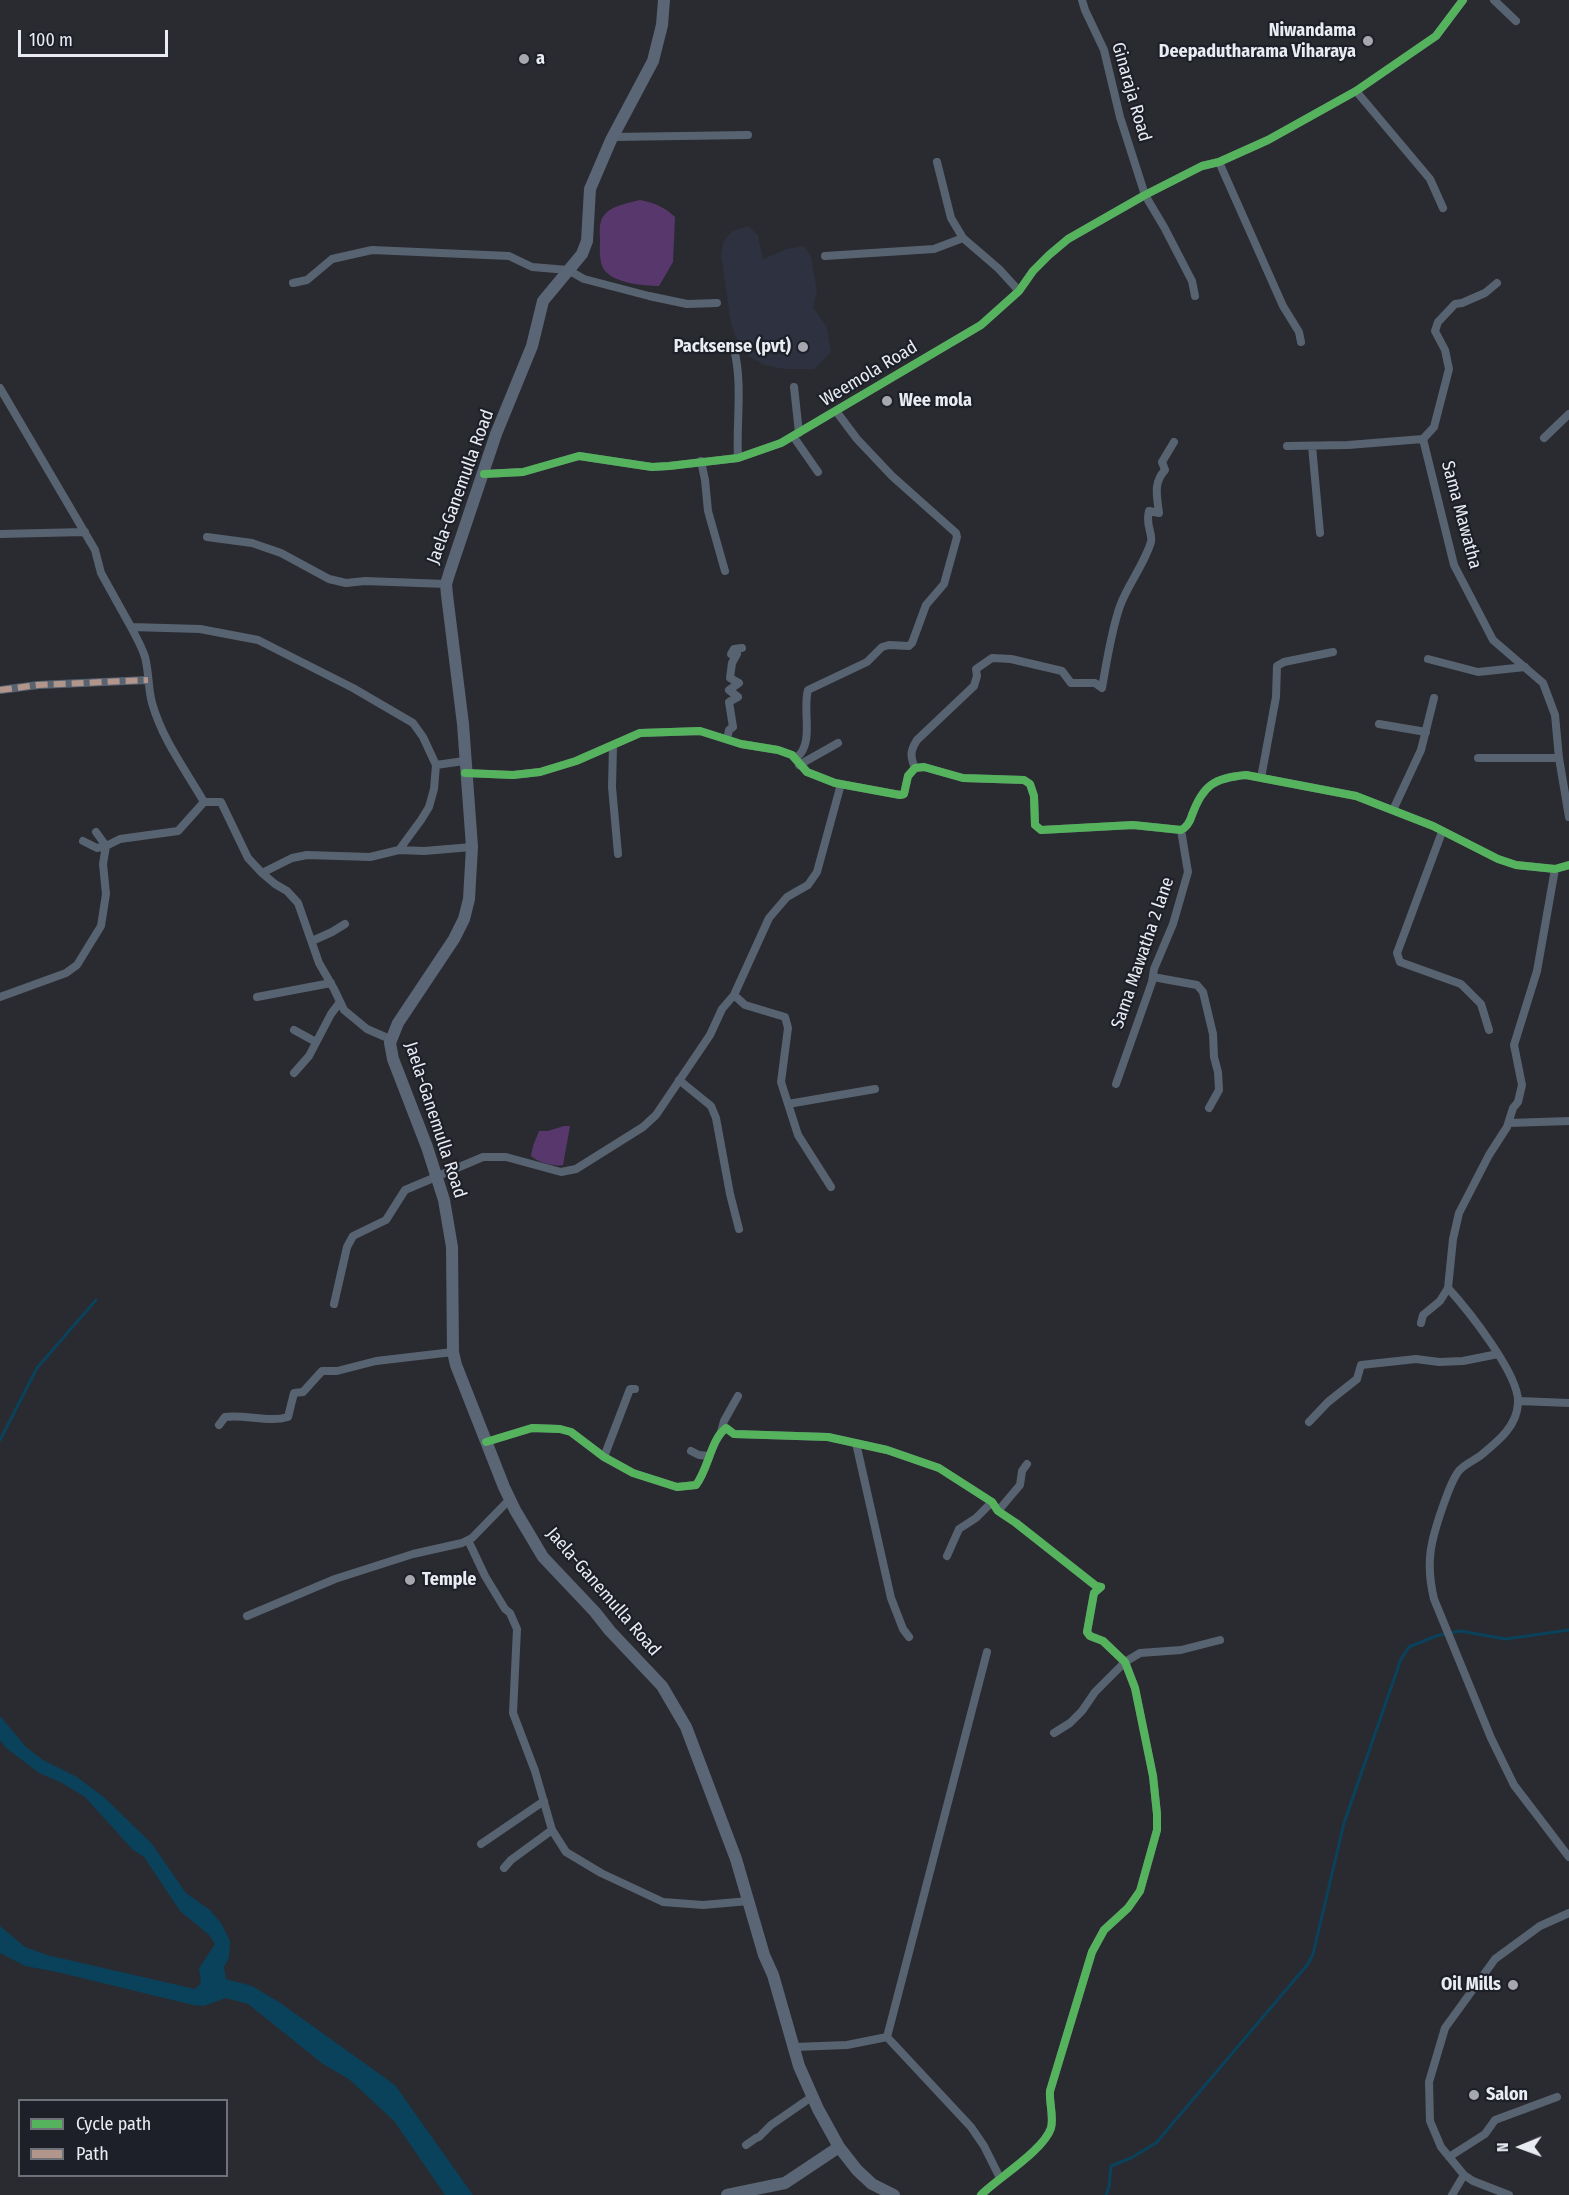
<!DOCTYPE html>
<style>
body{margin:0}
#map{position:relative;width:1569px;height:2195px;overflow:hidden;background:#2a2b30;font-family:"Fira Sans Condensed",sans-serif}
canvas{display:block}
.legend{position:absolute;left:18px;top:2099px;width:210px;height:78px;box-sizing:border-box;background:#1e2029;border:2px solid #70727a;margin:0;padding:8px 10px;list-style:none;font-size:18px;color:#eaecf3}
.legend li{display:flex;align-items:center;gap:12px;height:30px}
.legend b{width:30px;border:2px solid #70727a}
.north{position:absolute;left:1491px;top:2117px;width:60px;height:60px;-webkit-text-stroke:4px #1e2029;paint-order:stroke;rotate:269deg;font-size:16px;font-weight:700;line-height:24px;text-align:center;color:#eaecf3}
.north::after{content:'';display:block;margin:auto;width:21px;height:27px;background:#eaecf3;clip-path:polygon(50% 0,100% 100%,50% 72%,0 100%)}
.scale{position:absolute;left:18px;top:30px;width:150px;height:27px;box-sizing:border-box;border:3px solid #eaecf3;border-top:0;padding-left:8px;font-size:18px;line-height:21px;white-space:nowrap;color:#eaecf3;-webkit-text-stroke:4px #1e2029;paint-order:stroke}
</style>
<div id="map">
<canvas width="1569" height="2195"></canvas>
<ul class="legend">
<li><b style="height:8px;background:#56b35d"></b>Cycle path</li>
<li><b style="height:8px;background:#b2968c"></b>Path</li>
</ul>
<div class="north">N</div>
<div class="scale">100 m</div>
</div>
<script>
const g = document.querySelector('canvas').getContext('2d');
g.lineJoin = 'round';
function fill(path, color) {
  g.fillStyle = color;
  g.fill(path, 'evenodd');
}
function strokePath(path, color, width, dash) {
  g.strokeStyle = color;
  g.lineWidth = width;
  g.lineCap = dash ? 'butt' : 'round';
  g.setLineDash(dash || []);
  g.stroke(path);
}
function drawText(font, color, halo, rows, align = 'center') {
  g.font = font + ' "Fira Sans Condensed",sans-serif';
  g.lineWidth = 4.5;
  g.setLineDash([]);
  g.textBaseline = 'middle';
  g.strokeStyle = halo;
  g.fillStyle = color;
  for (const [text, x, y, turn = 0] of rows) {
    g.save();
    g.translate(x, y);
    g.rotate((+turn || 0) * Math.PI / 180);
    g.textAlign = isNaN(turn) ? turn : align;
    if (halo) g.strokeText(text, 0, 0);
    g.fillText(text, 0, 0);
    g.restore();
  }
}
fill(new Path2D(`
 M 748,226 L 758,235 L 763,259 L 787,249 L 804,246 L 811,256 L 817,291 L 813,307 L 827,327 L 831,352 L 814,369 L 785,369 L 764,365 L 750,357 L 741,349 L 731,324 L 721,255 L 723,242 L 732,231 Z`), '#2d3140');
fill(new Path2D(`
 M 640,200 C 655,203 664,207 675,217 L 673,262 L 659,286 C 644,286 611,283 603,268 C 599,259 600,249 600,240 C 600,230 598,221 606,213 C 614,205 629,203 640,200 Z
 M 564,1126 L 570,1126 L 563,1165 C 555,1167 537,1162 531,1156 L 533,1146 L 539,1131 L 548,1131 Z`), '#58386c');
fill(new Path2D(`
 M 0,1716 L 26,1747 L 43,1760 L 77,1777 L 105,1798 L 152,1844 L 186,1893 L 210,1910 L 221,1923 L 230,1941 L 229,1958 L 224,1967 L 226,1979 L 252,1986 L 279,2002 L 395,2085 L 473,2195 L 445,2195 L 394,2121 L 350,2080 L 323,2064 L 248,2004 L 226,1998 L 204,2006 L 193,2005 L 57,1972 L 25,1966 L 0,1953 L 0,1926 L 25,1947 L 47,1955 L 195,1989 L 201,1983 L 199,1968 L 215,1944 L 209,1935 L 180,1911 L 144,1857 L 133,1850 L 85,1797 L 62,1783 L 39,1773 L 5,1747 L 0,1740 Z`), '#0a415b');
strokePath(new Path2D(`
 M 0,1440 L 37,1368 L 96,1300
 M 1106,2195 L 1109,2187 L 1111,2166 L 1131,2158 L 1156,2143 L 1308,1964 L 1313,1954 L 1344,1823 L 1401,1659 L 1409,1647 L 1436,1636 L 1460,1631 L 1506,1639 L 1569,1630`), '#0a415b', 3);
strokePath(new Path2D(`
 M 1082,0 L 1085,10 L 1104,50 L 1120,117 L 1145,195 L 1164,227 L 1192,281 L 1195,296
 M 1494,0 L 1516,21
 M 1356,91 L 1430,179 L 1443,208
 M 613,137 L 748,135
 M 937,162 L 951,218 L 963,238 L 999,269 L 1019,291
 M 1219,162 L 1283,306 L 1299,332 L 1301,342
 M 825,256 L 934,249 L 963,238
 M 293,283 L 307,280 L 332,259 L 372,250 L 509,256 L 532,267 L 568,270 L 584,279 L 649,296 L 687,304 L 717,303
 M 734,349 C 743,385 736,422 738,458
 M 794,387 L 799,433
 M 0,388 L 95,550 L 101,573 L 131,627 L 200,629 L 258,640 L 353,688 L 413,723 L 423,737 L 436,765 L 434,789 L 429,807 L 421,820 L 399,850
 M 793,436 L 818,472
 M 1544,438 L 1569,414
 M 1423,439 L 1454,565 L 1493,640 L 1543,683 L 1555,715 L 1559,758 L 1569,817
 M 1287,446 L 1348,445 L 1423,439 L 1434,427 L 1449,369 L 1445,350 L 1435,331 L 1438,322 L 1455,304 L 1462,303 L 1485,293 L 1497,283
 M 1312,446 L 1320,533
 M 701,461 L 705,480 L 708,511 L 725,571
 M 484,474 L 523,472 L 579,456 L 652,467 L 669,466 L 738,458 L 781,443 L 981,325 L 1019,291 L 1033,271 L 1049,255 L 1068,239 L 1145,195 L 1202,166 L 1219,162 L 1268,140 L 1356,91 L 1436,36 L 1463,0
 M 0,534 L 85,532
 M 207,537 L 252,543 L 281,553 L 329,579 L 346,583 L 365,581 L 446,584
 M 131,627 C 136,637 142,647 145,657 C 149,672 148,688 152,703 C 163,741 185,769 204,802
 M 1428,659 L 1478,672 L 1525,667
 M 0,690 L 38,685 L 148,680
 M 1379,724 L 1426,732
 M 727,739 L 729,730 L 733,727 L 729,702 L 738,697 L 729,690 L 739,683 L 730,678 L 732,663 L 737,654 L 731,654 L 734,649 L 742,648
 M 613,746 L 612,787 L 618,854
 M 796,758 C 815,744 802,711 808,690 L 867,662 L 882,647 L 889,645 L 909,646 L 912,643 L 926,605 L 944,584 L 957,537 L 956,533 L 892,476 L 857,439 L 836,411
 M 1478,758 L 1559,758
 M 436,765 L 464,761
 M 799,765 L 838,743
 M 915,768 C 910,756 910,751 917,740 L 974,686 L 977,676 L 976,669 L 992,658 L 1011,659 L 1062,671 L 1071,683 L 1095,683 L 1102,688 C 1107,660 1111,632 1120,606 C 1128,584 1144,565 1151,542 C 1153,533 1145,525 1149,511 L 1159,513 C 1157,496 1153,483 1165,470 L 1162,462 L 1174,442
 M 465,773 L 513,775 L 540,772 L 576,761 L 640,733 L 700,731 L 741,744 L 778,750 L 792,755 L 807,772 L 835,783 L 900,795 L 904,794 L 908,776 L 915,768 L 924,767 L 963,778 L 1024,780 L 1030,784 L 1034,796 L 1035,825 L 1041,830 L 1133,825 L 1181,830 C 1187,827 1190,822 1192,815 C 1203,785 1214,778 1246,775 L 1356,796 L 1433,826 L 1498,859 L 1516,865 L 1555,869 L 1569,865
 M 1261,778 L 1276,697 L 1277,666 L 1284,662 L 1333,652
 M 1393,810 L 1421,750 L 1434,698
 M 1442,832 L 1397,953 L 1400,962 L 1461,984 L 1481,1004 L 1489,1030
 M 83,841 L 97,848 L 106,846 L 96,832
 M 262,873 L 292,858 L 307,855 L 370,857 L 399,850 L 424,851 L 472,847
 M 312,941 L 332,932 L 345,924
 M 1153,977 L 1197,985 L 1203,992 L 1213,1034 L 1214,1057 L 1218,1072 L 1219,1090 L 1209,1108
 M 734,995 L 745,1005 L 785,1017 L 788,1028 L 781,1082 L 798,1135 L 831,1187
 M 0,997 L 66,973 L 77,965 L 101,926 L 106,894 L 103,864 L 106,846 L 120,839 L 178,831 L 204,802 L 221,802 L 248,858 L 262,873 L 275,884 L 287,891 L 298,903 L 319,963 L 334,989 L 344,1010 L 367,1029 L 390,1039
 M 257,997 L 331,983
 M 294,1030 L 316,1042
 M 294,1073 L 309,1056 L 331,1014 L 340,1002
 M 679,1080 L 711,1106 L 716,1118 L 730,1194 L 739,1229
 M 1116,1084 L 1152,982 L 1154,969 L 1173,924 L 1188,872 L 1181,830
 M 788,1104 L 875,1089
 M 1509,1123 L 1569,1121
 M 1448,1288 C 1467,1309 1520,1375 1518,1403 C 1517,1427 1497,1442 1480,1456 C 1473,1461 1463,1465 1458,1472 C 1451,1482 1447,1495 1443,1506 C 1431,1540 1425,1562 1434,1599 L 1491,1738 L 1514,1785 L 1569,1857
 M 334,1304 L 347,1247 L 353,1236 L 386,1220 L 405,1190 L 483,1157 L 506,1157 L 561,1172 L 576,1169 L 643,1127 L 656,1115 L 710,1035 L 722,1009 L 734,995 L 769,918 L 787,897 L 808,885 L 817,872 L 841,784
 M 1421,1323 L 1423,1315 L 1440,1301 L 1448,1288 L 1453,1239 L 1459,1213 L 1489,1155 L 1507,1127 L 1513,1108 L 1518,1102 L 1522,1085 L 1514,1045 L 1537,971 L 1555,869
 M 1519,1401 L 1569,1403
 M 1309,1422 L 1328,1402 L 1357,1379 L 1361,1365 L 1416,1359 L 1439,1362 L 1463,1361 L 1498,1354
 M 219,1425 L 225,1417 C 245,1414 269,1423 288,1417 L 294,1393 L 303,1392 L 322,1371 L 337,1371 L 376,1361 L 453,1352
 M 721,1432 L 724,1421 L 738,1396
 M 486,1442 L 532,1428 L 560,1429 L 571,1432 L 604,1457 L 633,1473 L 677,1487 L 696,1485 C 708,1470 711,1439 726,1428 L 734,1434 L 828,1437 L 887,1450 L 939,1468 L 992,1502 L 998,1511 L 1016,1523 L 1096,1586 L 1101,1587 L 1094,1593 L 1087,1632 L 1090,1636 L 1103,1641 L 1125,1662 L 1135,1688 L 1153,1776 L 1157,1814 L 1157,1830 L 1140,1891 L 1128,1908 L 1104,1930 L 1092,1952 L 1050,2091 C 1049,2102 1054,2117 1051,2128 C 1044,2150 998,2178 981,2195
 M 856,1443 L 891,1598 L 903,1629 L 909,1637
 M 691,1451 L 699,1455 L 709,1456
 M 604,1457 L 630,1389 L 635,1389
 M 998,1511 L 1020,1485 L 1022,1471 L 1027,1464
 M 468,1540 L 485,1576 L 505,1609 L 510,1613 L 517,1629 L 513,1713 L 535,1771 L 552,1830 L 566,1852 L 601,1873 L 663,1902 L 703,1905 L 749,1901
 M 947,1556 L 959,1529 L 976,1518 L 992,1502
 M 247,1616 L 335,1579 L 413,1554 L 462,1543 L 472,1538 L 510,1499
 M 1054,1733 L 1070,1723 L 1082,1711 L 1095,1692 L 1125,1662 L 1140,1653 L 1181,1650 L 1220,1640
 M 481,1844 L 544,1801
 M 504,1868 L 511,1860 L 552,1830
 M 887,2037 L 971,2127 L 984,2146 L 1000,2178
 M 794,2047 L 847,2045 L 887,2037 L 987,1652
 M 746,2145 L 756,2138 L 759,2137 L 771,2125 L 813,2096
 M 1449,2157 L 1485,2134 L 1495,2120 L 1557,2097
 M 1452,2195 L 1464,2175
 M 1509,2195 L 1473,2181 L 1464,2175 L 1441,2147 L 1430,2121 L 1429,2082 L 1445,2028 L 1495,1959 L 1540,1926 L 1569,1913`), '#586371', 8);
strokePath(new Path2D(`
 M 664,0 L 662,25 L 653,61 L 611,140 L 590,189 L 587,241 L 582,254 L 543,301 L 532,346 L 496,434 L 450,571 L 446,584 L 447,595 L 463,724 L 472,847 L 469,899 L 464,919 L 454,939 L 398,1023 L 390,1043 L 393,1059 L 427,1147 L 444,1200 L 452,1247 L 453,1352 L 456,1365 L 504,1487 L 515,1510 L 543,1557 L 595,1612 L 610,1631 L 662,1686 L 686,1727 L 736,1859 L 764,1955 L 773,1975 L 799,2066 L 818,2109 L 839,2147 L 857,2170 L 872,2184 L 894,2195
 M 727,2195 L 785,2183 L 839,2147`), '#5a6675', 12);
strokePath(new Path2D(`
 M 0,690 L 38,685 L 148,680`), '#b2968c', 6, [12, 6]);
strokePath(new Path2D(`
 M 484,474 L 523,472 L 579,456 L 652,467 L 669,466 L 738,458 L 781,443 L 981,325 L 1019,291 L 1033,271 L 1049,255 L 1068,239 L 1145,195 L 1202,166 L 1219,162 L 1268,140 L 1356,91 L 1436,36 L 1463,0
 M 465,773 L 513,775 L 540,772 L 576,761 L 640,733 L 700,731 L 741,744 L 778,750 L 792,755 L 807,772 L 835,783 L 900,795 L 904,794 L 908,776 L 915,768 L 924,767 L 963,778 L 1024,780 L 1030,784 L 1034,796 L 1035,825 L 1041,830 L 1133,825 L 1181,830 C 1187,827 1190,822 1192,815 C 1203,785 1214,778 1246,775 L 1356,796 L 1433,826 L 1498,859 L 1516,865 L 1555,869 L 1569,865
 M 486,1442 L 532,1428 L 560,1429 L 571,1432 L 604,1457 L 633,1473 L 677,1487 L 696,1485 C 708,1470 711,1439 726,1428 L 734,1434 L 828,1437 L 887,1450 L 939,1468 L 992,1502 L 998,1511 L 1016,1523 L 1096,1586 L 1101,1587 L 1094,1593 L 1087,1632 L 1090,1636 L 1103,1641 L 1125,1662 L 1135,1688 L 1153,1776 L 1157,1814 L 1157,1830 L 1140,1891 L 1128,1908 L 1104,1930 L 1092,1952 L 1050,2091 C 1049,2102 1054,2117 1051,2128 C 1044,2150 998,2178 981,2195`), '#56b35d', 8);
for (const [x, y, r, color] of [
 [1368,41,6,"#a7a8af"],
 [524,59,6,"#a7a8af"],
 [803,347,6,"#a7a8af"],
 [887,401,6,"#a7a8af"],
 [410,1580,6,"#a7a8af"],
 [1513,1985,6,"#a7a8af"],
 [1474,2095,6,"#a7a8af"]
]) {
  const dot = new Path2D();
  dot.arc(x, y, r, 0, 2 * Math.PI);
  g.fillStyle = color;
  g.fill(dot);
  strokePath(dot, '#1e2029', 2);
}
drawText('bold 18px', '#eaecf3', '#1e2029', [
 ["Niwandama",1356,31,"right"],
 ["Deepadutharama Viharaya",1356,52,"right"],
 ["a",536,59],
 ["Packsense (pvt)",791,347,"right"],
 ["Wee mola",899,401],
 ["Temple",422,1580],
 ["Oil Mills",1501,1985,"right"],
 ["Salon",1486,2095]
], 'left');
drawText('18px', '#eaecf3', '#1e2029', [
 ["Ginaraja Road",1131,92,74],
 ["Weemola Road",869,374,-31],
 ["Jaela-Ganemulla Road",461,487,-70],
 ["Sama Mawatha",1461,515,75],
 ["Sama Mawatha 2 lane",1143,953,-71],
 ["Jaela-Ganemulla Road",435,1120,72],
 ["Jaela-Ganemulla Road",603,1592,49]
]);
</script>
